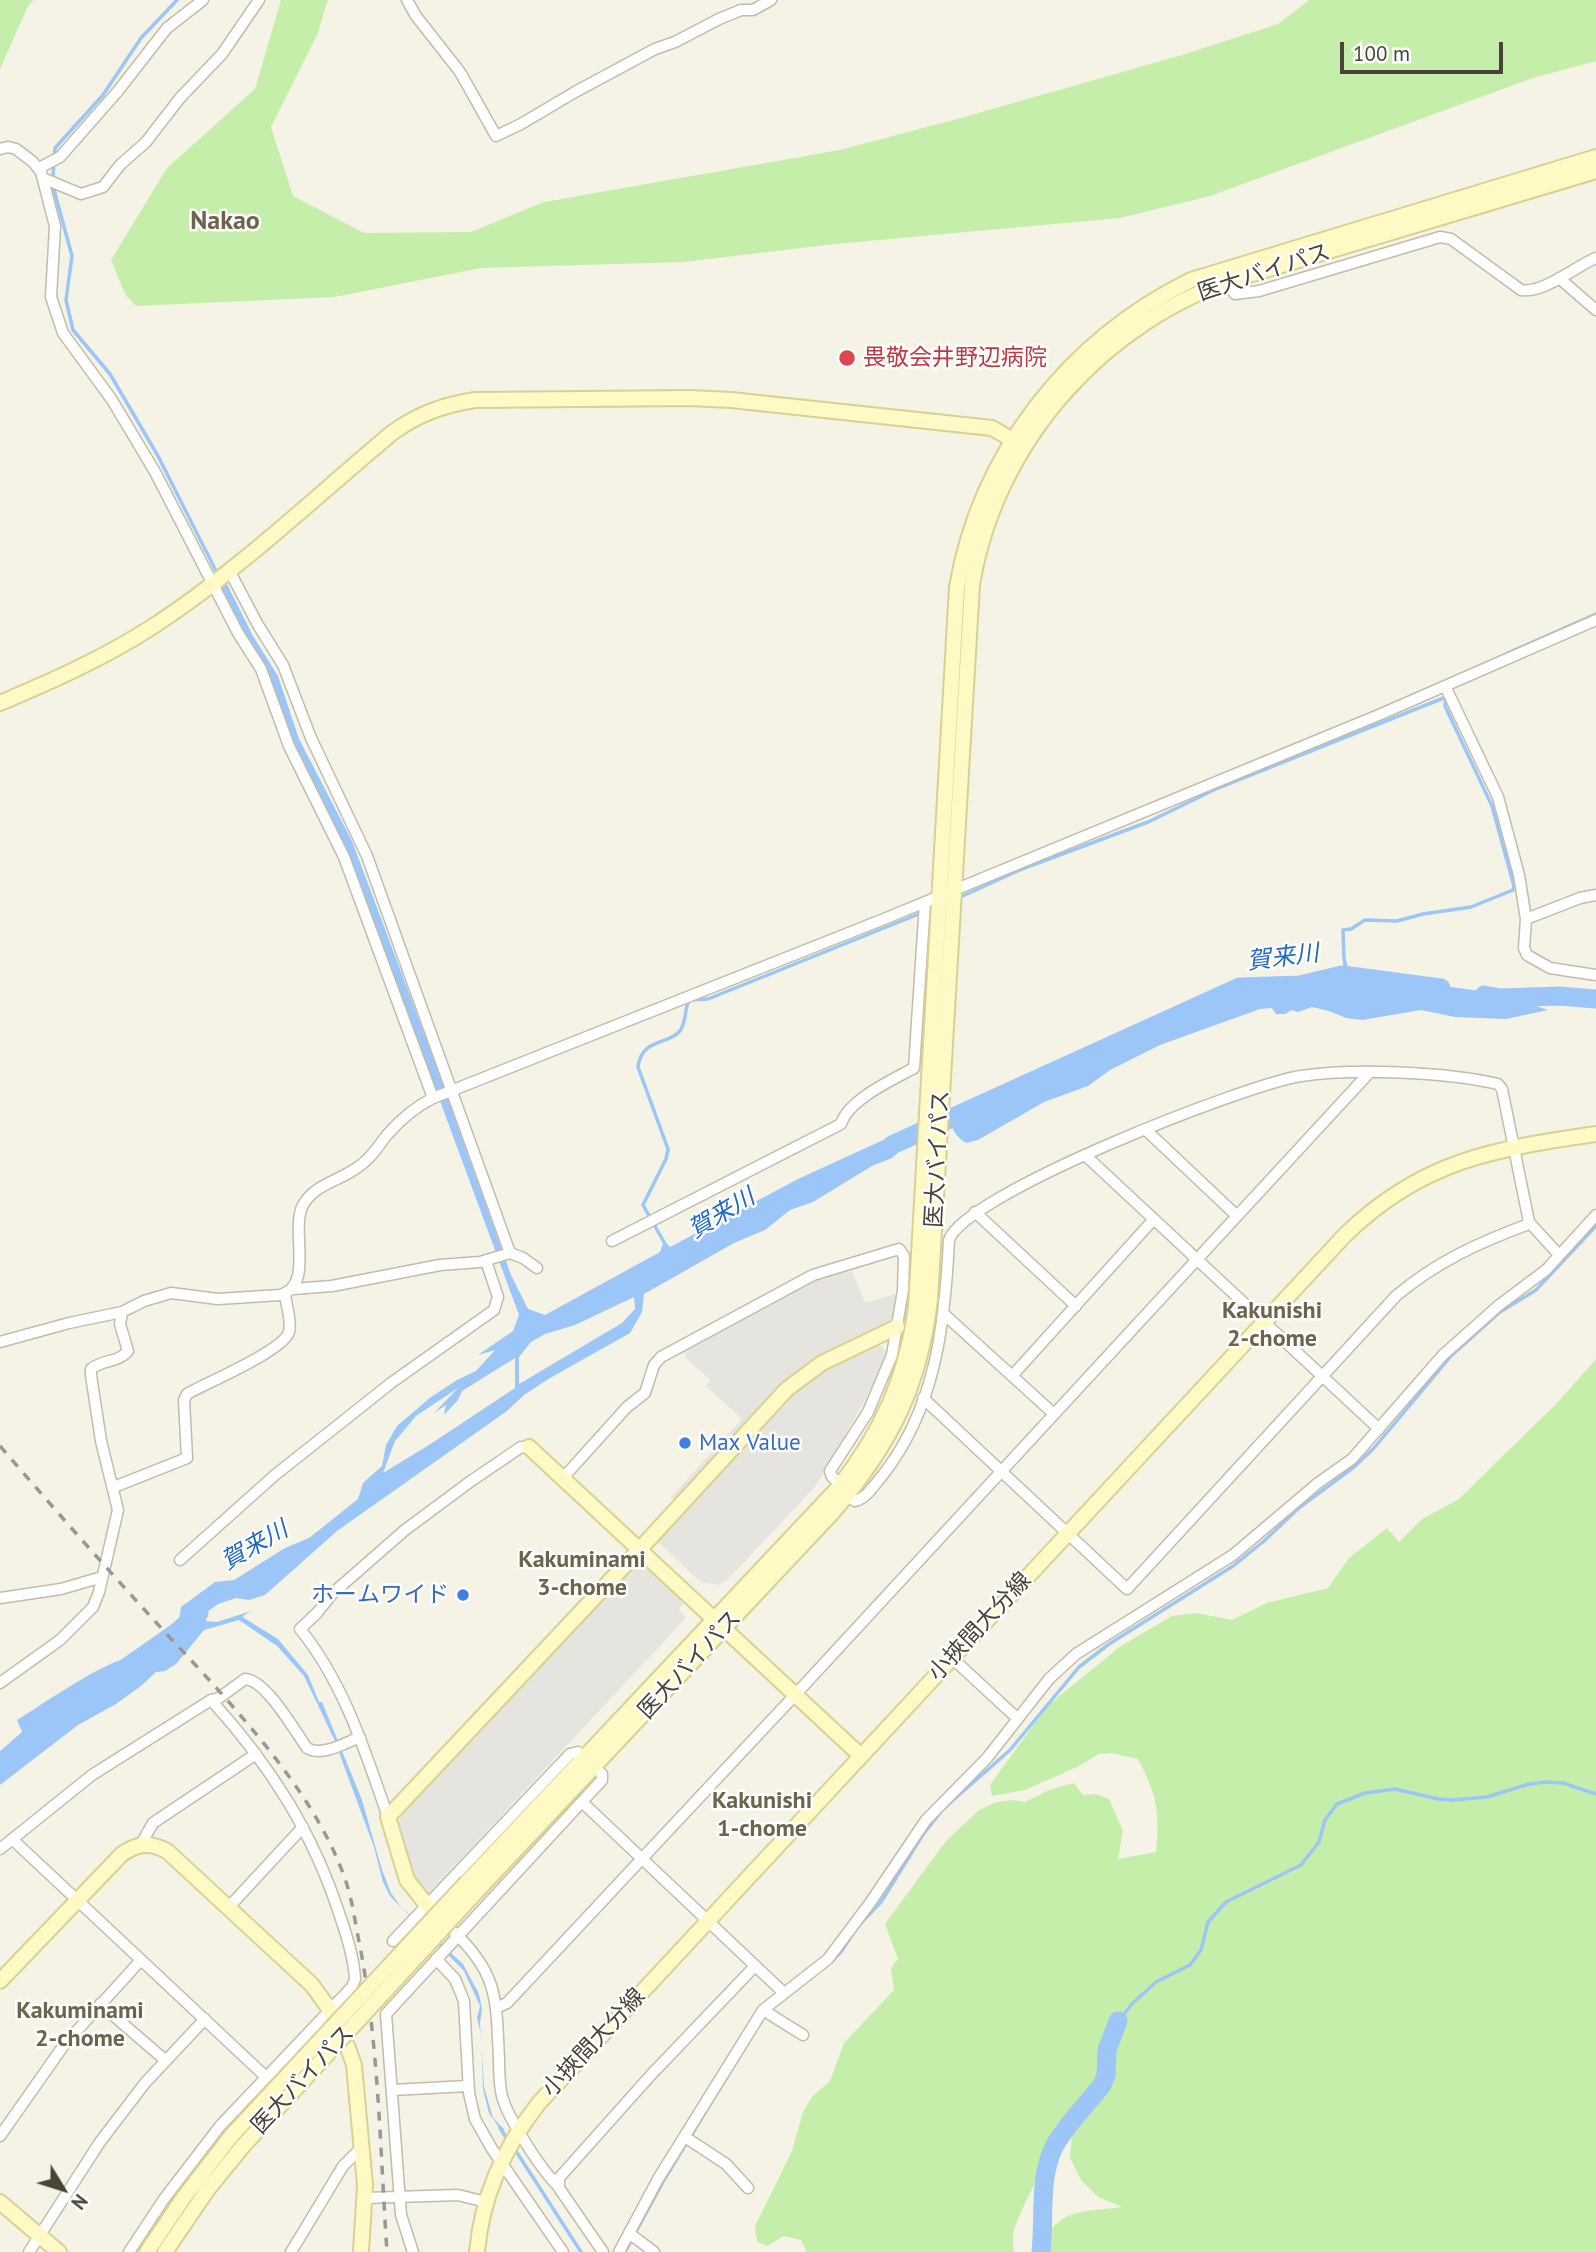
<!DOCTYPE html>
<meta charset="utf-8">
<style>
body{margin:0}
#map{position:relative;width:1596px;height:2252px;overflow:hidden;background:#f5f3e6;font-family:"PT Sans",sans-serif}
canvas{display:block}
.north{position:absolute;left:28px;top:2154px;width:70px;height:70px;-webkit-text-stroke:5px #fff;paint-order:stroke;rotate:128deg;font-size:19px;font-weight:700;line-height:28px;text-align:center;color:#494435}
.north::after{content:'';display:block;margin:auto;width:24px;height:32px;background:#494435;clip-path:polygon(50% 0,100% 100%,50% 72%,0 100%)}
.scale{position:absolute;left:1340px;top:42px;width:163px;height:32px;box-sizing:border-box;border:4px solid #494435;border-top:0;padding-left:9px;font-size:21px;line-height:24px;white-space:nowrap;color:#494435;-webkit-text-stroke:5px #fff;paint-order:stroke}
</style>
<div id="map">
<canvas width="1596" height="2252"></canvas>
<div class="north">N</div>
<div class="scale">100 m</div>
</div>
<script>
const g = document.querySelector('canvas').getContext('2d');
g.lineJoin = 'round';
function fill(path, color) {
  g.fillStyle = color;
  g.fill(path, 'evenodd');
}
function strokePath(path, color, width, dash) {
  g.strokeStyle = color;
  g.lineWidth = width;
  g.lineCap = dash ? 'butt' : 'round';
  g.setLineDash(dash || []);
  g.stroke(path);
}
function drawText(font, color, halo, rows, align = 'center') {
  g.font = font + ' "PT Sans","Noto Sans JP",sans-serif';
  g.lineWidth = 5;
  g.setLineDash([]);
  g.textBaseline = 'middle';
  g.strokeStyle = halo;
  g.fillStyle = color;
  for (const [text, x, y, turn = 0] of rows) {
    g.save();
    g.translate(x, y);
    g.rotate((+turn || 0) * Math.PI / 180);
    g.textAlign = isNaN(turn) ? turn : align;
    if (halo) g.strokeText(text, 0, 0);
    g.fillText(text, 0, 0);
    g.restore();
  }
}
fill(new Path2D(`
 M 0,0 L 34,0 L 28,6 L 0,69 Z
 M 281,0 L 328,0 L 317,35 L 271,127 L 293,196 L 364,233 L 471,232 L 544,202 L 840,150 L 957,119 L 1182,55 L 1278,24 L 1309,0 L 1596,0 L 1596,61 L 1533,78 L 1210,196 L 1120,218 L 835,244 L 684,262 L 481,268 L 335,297 L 136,306 L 125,294 L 111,260 L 167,168 L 255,89 Z
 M 1596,1359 L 1596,2252 L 1044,2252 C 1050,2207 1088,2212 1122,2207 L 1098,2197 L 1081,2180 L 1070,2158 L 1072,2133 C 1048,2157 1025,2198 1014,2230 C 1012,2236 1013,2245 1014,2252 L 807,2252 L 801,2240 L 784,2236 L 767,2246 L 757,2242 L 755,2226 L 792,2151 L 803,2112 L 812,2097 L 830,2081 L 844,2043 L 894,1990 L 891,1968 L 898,1959 L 885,1924 L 946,1841 L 978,1811 L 996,1802 L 1014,1800 L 1025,1802 L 1049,1790 L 1074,1783 L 1083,1795 L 1096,1794 L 1109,1799 L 1123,1831 L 1118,1859 L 1156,1852 C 1160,1812 1157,1795 1138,1759 L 1112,1753 L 1099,1754 L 1077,1767 L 1025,1790 L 992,1796 L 990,1785 L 1045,1709 L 1058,1697 L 1121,1646 L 1172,1616 L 1197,1613 L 1232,1620 L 1267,1603 L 1328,1588 L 1349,1558 L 1387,1528 L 1399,1542 L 1422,1519 L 1459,1499 L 1559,1401 Z`), '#c6eeab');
fill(new Path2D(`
 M 852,1271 L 865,1303 L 896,1294 L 892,1320 L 888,1325 L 824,1355 L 794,1375 L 675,1500 L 671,1497 L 742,1419 L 706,1386 L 711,1380 L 687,1359 L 684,1350 L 819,1278 Z
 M 878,1343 L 887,1352 L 869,1393 L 815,1487 L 726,1581 L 718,1585 L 701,1582 L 659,1543 L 659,1537 L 798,1387 L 817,1373 Z
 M 639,1561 L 678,1596 L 683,1604 L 679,1609 L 686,1618 L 428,1894 L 412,1879 L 398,1825 L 401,1816 Z`), '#e6e4df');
fill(new Path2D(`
 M 227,584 L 253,636 L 278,676 L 299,739 L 352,841 L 430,1049 L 511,1275 L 528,1309 L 545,1315 L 660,1252 L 664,1241 L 670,1247 L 798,1179 L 916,1125 L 916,1141 L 907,1144 L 892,1158 L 872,1166 L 813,1202 L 790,1210 L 765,1230 L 734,1243 L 644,1294 L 642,1312 L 630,1333 L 550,1378 L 524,1395 L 507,1411 L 337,1531 L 265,1595 L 249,1600 L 236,1598 L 218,1604 L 207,1612 L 206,1621 L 217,1622 L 251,1611 L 243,1616 L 244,1618 L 278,1639 L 308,1675 L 319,1702 L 322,1702 L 362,1800 L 382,1870 L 391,1893 L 401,1907 L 463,1964 L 479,1994 L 482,2009 L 480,2023 L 484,2087 L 493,2118 L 504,2129 L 502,2132 L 489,2113 L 483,2089 L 481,2034 L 477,2018 L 480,2006 L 464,1971 L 390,1896 L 383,1882 L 374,1847 L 334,1739 L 304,1676 L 277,1646 L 239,1620 L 204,1630 L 176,1664 L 165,1671 L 156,1672 L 141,1686 L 116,1704 L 78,1725 L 0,1785 L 0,1751 L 22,1732 L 17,1720 C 49,1700 81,1677 115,1662 C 129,1656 140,1660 153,1657 C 165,1654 174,1643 182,1634 L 179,1620 L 181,1607 L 215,1582 L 234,1580 L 285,1548 L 309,1538 L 358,1499 L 363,1483 L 382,1466 L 386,1445 L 397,1426 L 431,1397 L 457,1380 L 476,1371 L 495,1350 L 478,1355 L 513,1331 L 519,1315 L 348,852 L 290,741 L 270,679 L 248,643 L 220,589 ZM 634,1297 L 635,1309 L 622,1323 L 519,1384 L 519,1357 L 531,1342 L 545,1334 L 575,1325 ZM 515,1358 L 515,1388 L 429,1445 L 383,1473 L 395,1441 L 416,1416 L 458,1388 L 434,1413 L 446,1405 L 444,1415 L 458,1400 L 462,1391 Z
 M 1343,956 L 1345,956 L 1352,982 L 1435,985 L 1496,993 L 1548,1010 L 1506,1019 L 1455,1017 L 1421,1010 L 1362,1020 L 1346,1018 L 1329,1011 L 1312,1007 L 1298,1012 L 1292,1010 L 1285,1014 L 1276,1014 L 1272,1008 L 1260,1009 L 1160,1045 L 1110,1070 L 1088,1086 L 1044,1102 L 978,1140 L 966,1143 C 954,1135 950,1128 952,1114 L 1040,1080 L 1043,1082 L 1051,1079 L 1140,1034 L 1262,983 L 1278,981 L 1303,987 L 1343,981 Z`), '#9cc6f8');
strokePath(new Path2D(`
 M 177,0 L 141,38 L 103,95 L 55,148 L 53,176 L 54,190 L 72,256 L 66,300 L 73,330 L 110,374 L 158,456 L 217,573
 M 1508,653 L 1596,614
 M 956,899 L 1022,869 L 1148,822 L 1218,788 L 1446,697
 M 1344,960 L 1343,930 L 1351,929 L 1365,920 L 1397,921 L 1423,914 L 1471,907 L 1513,890 L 1514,886 L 1492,806 L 1445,706 L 1446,698
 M 665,1244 L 643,1205 L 666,1159 L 668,1149 L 638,1067 C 642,1038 667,1045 679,1032 C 687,1023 684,1010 689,1000 L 708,999 L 936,907
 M 861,1923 L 881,1902 L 922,1836 L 943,1809 L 1010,1750 L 1079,1667 L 1109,1644 L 1233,1566 L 1264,1541 L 1300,1507 L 1354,1467 L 1374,1448 L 1451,1356 L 1500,1312 L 1536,1290 L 1596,1226
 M 829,1964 L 841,1952 L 852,1935
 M 1118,2021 L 1133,2003 L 1156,1982 L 1190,1965 L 1201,1950 L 1208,1922 L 1226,1902 L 1301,1865 L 1319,1842 L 1325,1820 L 1337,1804 L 1365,1793 L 1395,1789 L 1438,1799 L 1452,1800 L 1487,1797 L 1529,1784 L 1545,1782 L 1563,1783 L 1596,1794
 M 500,2128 L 509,2142
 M 514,2148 L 581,2252
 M 625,2252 L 664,2180 L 745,2047`), '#9cc6f8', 3.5);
strokePath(new Path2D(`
 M 1484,995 L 1501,998 L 1559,996 L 1596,999
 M 892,1145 L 1240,987 L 1300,985 L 1342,975 L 1441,988
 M 120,1672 L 177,1632 L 199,1613
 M 1041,2252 C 1045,2218 1038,2177 1055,2145 C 1066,2125 1087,2104 1102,2085 L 1106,2075 L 1107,2050 L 1118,2021`), '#9cc6f8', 19);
const street = new Path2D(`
 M 407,0 L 416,16 L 460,72 L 496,136 L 521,124 L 575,92 L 655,49 L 675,42 L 719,19 L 741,10 L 753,10 L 771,0
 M 0,149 L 8,147 L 16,149 L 33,162 L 41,172 L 55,226 L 51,297 L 63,333 L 112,400 L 155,472 L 238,633 L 261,669 L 289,746 L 344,857 L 433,1098
 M 39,168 L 60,157 L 118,91 L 167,28 L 203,0
 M 45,179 L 81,194 L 103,187 L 120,165 L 146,142 L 180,98 L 222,54 L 259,0
 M 1559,278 L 1596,310
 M 1225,282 L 1235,294 L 1259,291 L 1440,237 L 1451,239 L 1521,290 C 1543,294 1576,266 1596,258
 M 229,570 L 258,625 L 283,665 L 311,738 L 367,856 L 510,1253
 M 1445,686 L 1498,797 L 1519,875 L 1526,919 L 1524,948 L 1527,955 L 1550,968 L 1596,975
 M 1526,919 L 1580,898 L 1596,895
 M 1146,1130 L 1237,1216
 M 1086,1156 L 1379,1429
 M 975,1212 L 1076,1306
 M 612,1241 L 841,1124 C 848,1100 892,1080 914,1068 L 925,902
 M 293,1289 L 332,1286 L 440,1265 L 480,1262 L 510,1253 L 523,1258 L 537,1268
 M 945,1315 L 1054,1414
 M 0,1342 L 69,1323 L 122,1312
 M 1012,1376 L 1154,1219
 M 923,1398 L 1127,1589 L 1396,1296 C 1436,1262 1480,1242 1529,1224
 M 563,1478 L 627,1407 L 645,1393 L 654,1365 L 661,1357 L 813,1275 L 899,1249 L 904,1256 L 903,1290 L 892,1355 L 868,1412 L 830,1471 L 832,1477 L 841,1484
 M 114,1487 L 187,1458 L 184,1400 L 187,1394 C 206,1383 283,1351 289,1332 C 292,1321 286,1305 285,1294
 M 847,1496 L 855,1501 C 867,1498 874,1485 882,1476 C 936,1408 945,1323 949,1240 C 964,1194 1247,1084 1301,1076 C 1354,1068 1446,1072 1498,1084 L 1502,1089 L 1529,1222 L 1559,1255
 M 180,1560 L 275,1475 L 347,1418 L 391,1383 L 494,1310 L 498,1297 L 486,1261
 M 0,1598 L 61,1589 L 102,1577
 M 952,1658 L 1018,1719
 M 0,1683 L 60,1640 L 93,1607 L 99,1592 L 118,1510 L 101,1441 L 91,1375 L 91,1369 C 103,1359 118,1363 128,1351 L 120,1324 L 122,1312 L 144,1301 L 171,1293 L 218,1299 L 280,1295 C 314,1286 291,1233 302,1207 C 313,1184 340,1181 358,1167 C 371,1159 378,1146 387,1135 C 400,1120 415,1107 433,1098 L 884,919 L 1381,714 L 1596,620
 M 582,1802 L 783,1992
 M 388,1817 C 365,1751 344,1683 300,1629 L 317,1613 L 333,1593 L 405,1530 L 471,1481 L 521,1447 L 529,1447
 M 12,1839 L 266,2077
 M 141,1844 L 153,1823 L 256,1754
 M 0,1849 L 92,1775 L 211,1700 L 219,1698 L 245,1679 C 266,1680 294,1730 307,1748 C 322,1757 345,1743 360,1737
 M 228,1908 L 303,1827
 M 454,1932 C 499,1975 496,2000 499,2059 C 499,2071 499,2084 502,2096 C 508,2119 542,2171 559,2187
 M 393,1941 L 570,1754 L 578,1752 L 602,1774 L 602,1780 L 386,2014 L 401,2215 L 413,2252
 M 436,1959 L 455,1979 L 464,2001 L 469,2093 L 475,2119 L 492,2149 L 563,2252
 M 100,2004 L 165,2060
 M 496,2008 L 507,2003 L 795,1695 L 1369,1073
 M 763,2010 L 803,2035
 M 392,2090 L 468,2086
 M 0,2136 L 64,2045 L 141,1960
 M 685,2137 L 726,2164 L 748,2188
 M 365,2198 L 458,2195 L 486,2202
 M 629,2233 L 654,2252
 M 29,2252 L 100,2142 L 145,2083 L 205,2019
 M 129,2252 L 164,2199 L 220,2126 L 352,1987 L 355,1979 C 354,1958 347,1936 340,1916 C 313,1832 270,1765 211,1700
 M 291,2252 L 343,2166 L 362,2147
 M 603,2252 L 559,2188 L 559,2178 L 650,2076 L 755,1966
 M 619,2252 L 658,2179 L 763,2010 L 828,1959 L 870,1903 L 926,1820 L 987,1758 L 1049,1679 L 1076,1654 L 1233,1555 L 1318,1483 L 1352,1459 L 1443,1355 L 1498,1306 L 1546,1270 L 1596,1215`);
const secondary = new Path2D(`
 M 0,703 C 52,681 104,658 152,627 C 237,572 314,498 392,433 C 418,414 443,405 475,400 L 690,398 L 731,400 L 992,428 L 1018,443
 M 529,1447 L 861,1756
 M 467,1882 L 838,1488 C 882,1432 906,1378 916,1307 L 957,587 C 980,453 1069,340 1191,280 L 1596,157
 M 477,1891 L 833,1512 C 890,1445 920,1387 930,1299 L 972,585 C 995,443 1104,319 1242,277 L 1596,171
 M 426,1904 L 407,1880 L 388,1817 L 640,1549 L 787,1389 L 822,1363 L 897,1327
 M 0,1981 L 122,1854 C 138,1843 150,1842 167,1851 L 312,1985 L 330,2010 L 348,2048 L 354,2065 L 365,2185 L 361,2252
 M 0,2202 L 59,2252
 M 147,2252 L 184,2197 L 232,2135
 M 165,2252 L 208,2189 L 243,2146
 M 477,2252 C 482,2195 504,2147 539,2103 L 1345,1235 C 1422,1160 1494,1149 1596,1134`);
strokePath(street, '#c2bca8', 13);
strokePath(secondary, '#d9d191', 18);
strokePath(street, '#fff', 10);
strokePath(secondary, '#fff9c6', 14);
strokePath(new Path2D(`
 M 0,1446 C 50,1504 100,1561 151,1617 C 218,1690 313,1785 345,1879 C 353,1901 355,1924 360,1946 C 379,2047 380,2150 387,2252`), '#979797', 3.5, [9, 9]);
const secondaryBridge = new Path2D(`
 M 232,2135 L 467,1882
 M 243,2146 L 477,1891`);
strokePath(secondaryBridge, '#d9d191', 18, []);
strokePath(secondaryBridge, '#fff9c6', 14);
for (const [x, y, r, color] of [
 [847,358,9,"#e0444e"],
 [685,1443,7,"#3f7fe0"],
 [463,1595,7,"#3f7fe0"]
]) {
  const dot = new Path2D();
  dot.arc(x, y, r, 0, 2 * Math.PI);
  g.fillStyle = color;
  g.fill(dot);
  strokePath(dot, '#fff', 2.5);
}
drawText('23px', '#494435', '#fff', [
 ["医大バイパス",1264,273,-18],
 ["医大バイパス",938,1159,-87],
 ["小挾間大分線",980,1627,-47],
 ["医大バイパス",690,1665,-47],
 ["小挾間大分線",594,2043,-47],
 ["医大バイパス",303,2080,-47]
]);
drawText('23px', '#be3a42', '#fff', [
 ["畏敬会井野辺病院",863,358]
], 'left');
drawText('23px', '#366cbe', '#fff', [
 ["Max Value",699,1443],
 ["ホームワイド",449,1595,"right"]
], 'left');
drawText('italic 24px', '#2168c1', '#fff', [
 ["賀来川",1283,958,-7],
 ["賀来川",722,1214,-31],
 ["賀来川",255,1546,-30]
]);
drawText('bold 24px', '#6d644b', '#fff', [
 ["Kakunishi",1272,1311],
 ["2-chome",1272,1339],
 ["Kakuminami",582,1560],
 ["3-chome",582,1588],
 ["Kakunishi",762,1801],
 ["1-chome",762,1829],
 ["Kakuminami",80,2011],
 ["2-chome",80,2039]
]);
drawText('bold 26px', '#6d644b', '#fff', [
 ["Nakao",225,222]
]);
</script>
